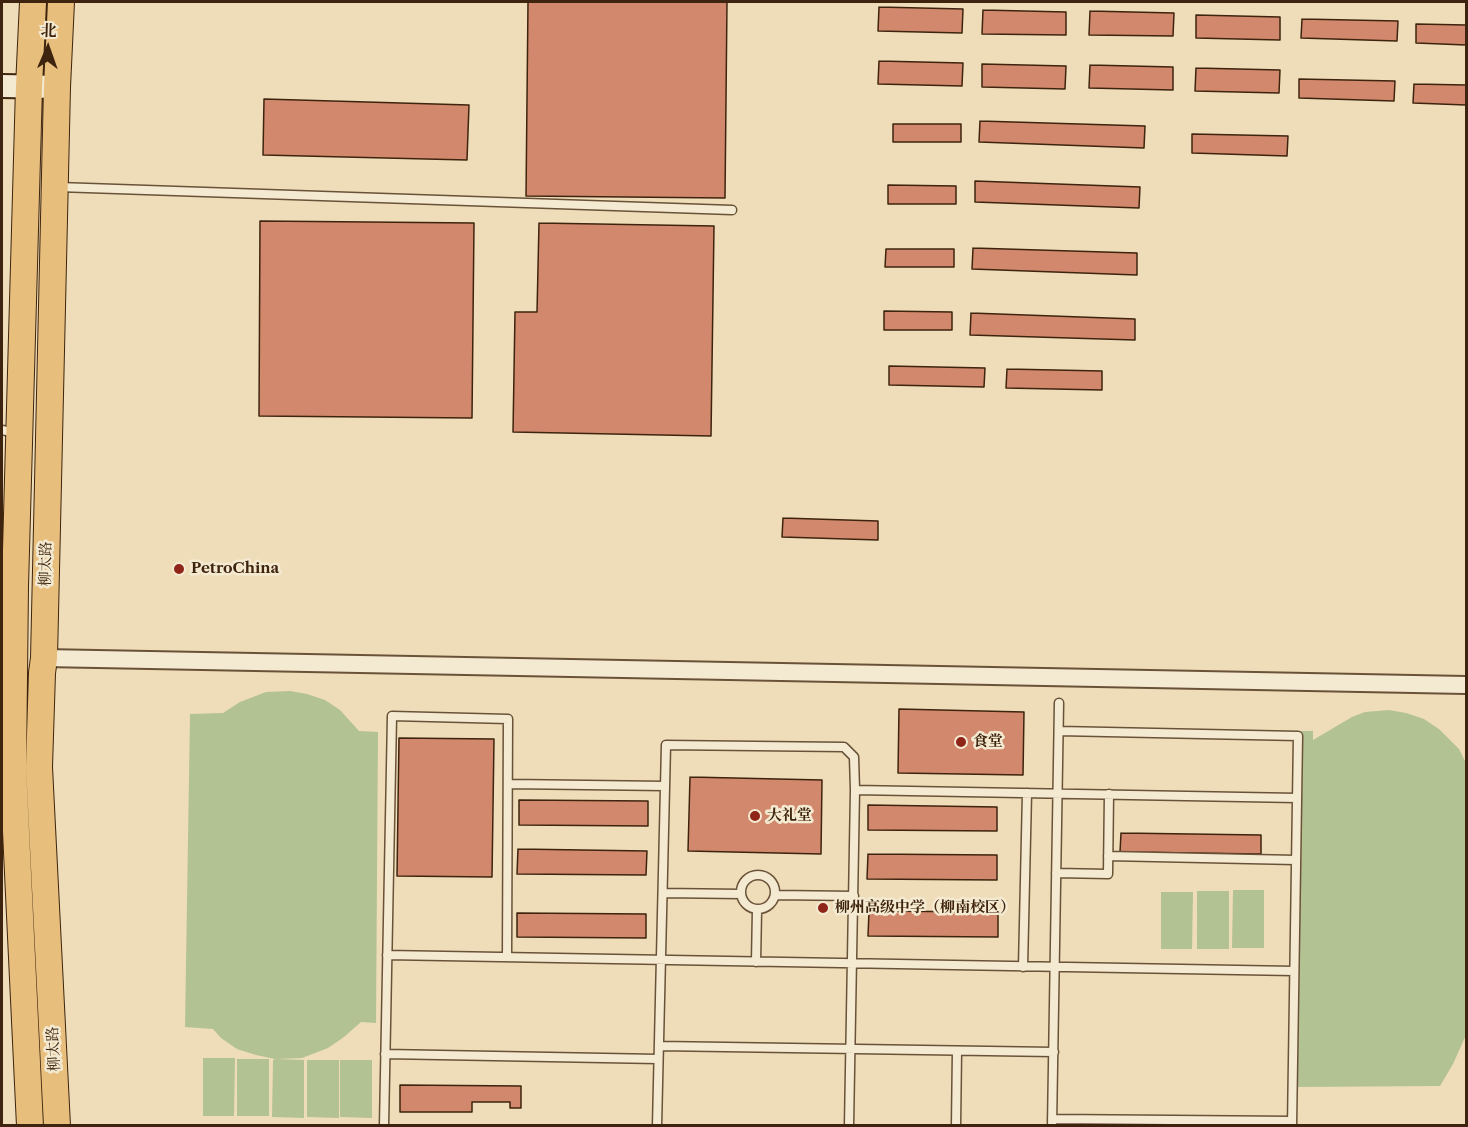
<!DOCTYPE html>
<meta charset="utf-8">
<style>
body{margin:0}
#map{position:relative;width:1468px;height:1127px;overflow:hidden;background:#eeddb8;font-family:"Libre Caslon Text","Noto Serif SC",serif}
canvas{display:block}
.frame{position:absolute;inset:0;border:3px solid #3e240e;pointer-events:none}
.north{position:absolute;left:18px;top:18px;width:60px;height:60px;-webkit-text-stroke:4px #f4e9d1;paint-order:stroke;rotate:2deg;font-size:16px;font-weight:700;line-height:24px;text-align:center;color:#3e240e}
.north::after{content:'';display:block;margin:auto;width:21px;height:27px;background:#3e240e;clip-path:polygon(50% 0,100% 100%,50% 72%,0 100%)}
</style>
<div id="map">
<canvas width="1468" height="1127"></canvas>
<div class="frame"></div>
<div class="north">北</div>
</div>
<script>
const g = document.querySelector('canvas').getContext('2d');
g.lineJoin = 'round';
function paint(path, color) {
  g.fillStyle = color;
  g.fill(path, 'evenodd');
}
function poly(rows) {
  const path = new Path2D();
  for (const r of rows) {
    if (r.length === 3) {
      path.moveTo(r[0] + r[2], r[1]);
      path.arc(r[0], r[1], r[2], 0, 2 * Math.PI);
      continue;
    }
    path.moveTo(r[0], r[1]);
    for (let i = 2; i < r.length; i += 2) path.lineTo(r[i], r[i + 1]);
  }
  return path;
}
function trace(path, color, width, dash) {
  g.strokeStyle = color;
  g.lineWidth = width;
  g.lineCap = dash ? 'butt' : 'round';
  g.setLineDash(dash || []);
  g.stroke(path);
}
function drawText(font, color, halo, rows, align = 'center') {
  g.font = font + ' "Libre Caslon Text","Noto Serif SC",serif';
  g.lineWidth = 5;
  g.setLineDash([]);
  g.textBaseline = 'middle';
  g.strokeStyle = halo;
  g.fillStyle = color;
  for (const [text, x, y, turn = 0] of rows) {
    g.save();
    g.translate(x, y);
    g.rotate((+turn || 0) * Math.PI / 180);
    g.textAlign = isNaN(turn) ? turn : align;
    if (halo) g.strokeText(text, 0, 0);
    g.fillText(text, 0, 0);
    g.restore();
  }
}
paint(poly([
 [290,691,307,694,325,700,340,710,359,731,378,732,376,1023,361,1022,344,1037,328,1048,302,1058,277,1059,304,1060,304,1118,272,1117,273,1060,275,1059,256,1055,237,1049,221,1038,213,1029,185,1027,190,714,223,713,240,702,266,692],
 [1389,710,1406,713,1424,719,1439,729,1459,749,1466,763,1466,1035,1453,1064,1440,1086,1298,1087,1293,731,1313,731,1313,740,1352,717,1365,712],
 [1233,890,1264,890,1264,948,1232,948],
 [1197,891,1229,891,1229,949,1197,949],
 [1161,892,1193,892,1192,949,1161,949],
 [203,1058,235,1058,234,1116,203,1116],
 [237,1059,269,1059,269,1116,237,1116],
 [307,1060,339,1060,339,1118,307,1117],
 [340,1060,372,1060,372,1118,340,1117]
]), '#b3c293');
const building = poly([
 [528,2,727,2,725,198,526,196,528,2],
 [879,7,963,9,962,33,878,31,879,7],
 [983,10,1066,12,1066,35,982,34,983,10],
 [1090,11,1174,13,1173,36,1089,35,1090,11],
 [1196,15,1280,17,1280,40,1196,38,1196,15],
 [1302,19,1398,21,1397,41,1301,38,1302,19],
 [1416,24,1466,25,1466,45,1416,43,1416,24],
 [879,61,963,63,962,86,878,84,879,61],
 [982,64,1066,66,1065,89,982,87,982,64],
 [1090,65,1173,67,1173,90,1089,88,1090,65],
 [1196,68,1280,70,1279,93,1195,91,1196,68],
 [1299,79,1395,81,1394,101,1299,98,1299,79],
 [1414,84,1466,85,1466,105,1413,103,1414,84],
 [264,99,469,105,467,160,263,155,264,99],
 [980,121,1145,126,1144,148,979,142,980,121],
 [893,124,961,124,961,142,893,142,893,124],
 [1192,134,1288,136,1287,156,1192,153,1192,134],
 [975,181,1140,187,1139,208,975,202,975,181],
 [888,185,956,186,956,204,888,204,888,185],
 [260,221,474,223,472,418,259,416,260,221],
 [539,223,714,226,711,436,513,432,515,312,537,312,539,223],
 [973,248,1137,253,1137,275,972,269,973,248],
 [886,249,954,249,954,267,885,267,886,249],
 [884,311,952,312,952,330,884,330,884,311],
 [971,313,1135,319,1135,340,970,335,971,313],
 [889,366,985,368,984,387,889,385,889,366],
 [1007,369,1102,371,1102,390,1006,388,1007,369],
 [783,518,878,521,878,540,782,537,783,518],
 [899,709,1024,712,1023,775,898,773,899,709],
 [399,738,494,739,492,877,397,876,399,738],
 [690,777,822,780,821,854,688,851,690,777],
 [519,800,648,801,648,826,519,825,519,800],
 [868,805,997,807,997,831,868,830,868,805],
 [1121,833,1261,835,1261,854,1120,852,1121,833],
 [518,849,647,851,646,875,517,874,518,849],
 [868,854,997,855,997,880,867,879,868,854],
 [869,911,998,912,998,937,868,936,869,911],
 [517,913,646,914,646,938,517,937,517,913],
 [400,1085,521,1086,521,1108,510,1108,510,1102,472,1102,472,1112,400,1112,400,1085]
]);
paint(building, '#d1886c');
trace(building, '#3e240e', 1.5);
const lane = poly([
 [58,187,732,210],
 [2,430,16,433],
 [1059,731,1298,736,1292,1126],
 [509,784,665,786],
 [855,790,1297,798],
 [1108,856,1296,860],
 [1056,873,1108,874,1109,794],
 [758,892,17],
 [663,893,741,894],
 [775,895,854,896],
 [387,955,1294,971],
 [756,962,757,910],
 [1023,967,1027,793],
 [659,1046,1054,1052],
 [385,1054,658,1059],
 [1052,1119,1292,1121],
 [384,1126,392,716,508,719,507,957],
 [657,1126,666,745,844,747,854,757,855,790,849,1126],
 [956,1126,957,1051],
 [1052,1126,1059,703]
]);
const street = poly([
 [44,658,1466,685]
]);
const secondary = poly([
 [2,86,57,87]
]);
const primary = poly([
 [30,1126,13,768,15,586,29,87,33,2],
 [57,1126,39,767,42,673,44,658,57,87,61,2]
]);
trace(lane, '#6a5238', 11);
trace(street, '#6a5238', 20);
trace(secondary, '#3e240e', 26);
trace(primary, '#3e240e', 28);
trace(lane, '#f4e9d1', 8);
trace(street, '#f4e9d1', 16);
trace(secondary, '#f4e9d1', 22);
trace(primary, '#e7be7c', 26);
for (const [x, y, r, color] of [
 [179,569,6,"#8f2418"],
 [961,742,6,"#8f2418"],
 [755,816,6,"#8f2418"],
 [823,908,6,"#8f2418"]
]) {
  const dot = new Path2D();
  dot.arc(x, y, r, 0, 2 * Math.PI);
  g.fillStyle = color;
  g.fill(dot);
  trace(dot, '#f4e9d1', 2);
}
drawText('15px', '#3e240e', '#f4e9d1', [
 ["柳太路",46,564,-89],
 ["柳太路",54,1049,-93]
]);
drawText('bold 15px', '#3e240e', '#f4e9d1', [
 ["PetroChina",191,569],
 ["食堂",973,742],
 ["大礼堂",767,816],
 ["柳州高级中学（柳南校区）",835,908]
], 'left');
</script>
